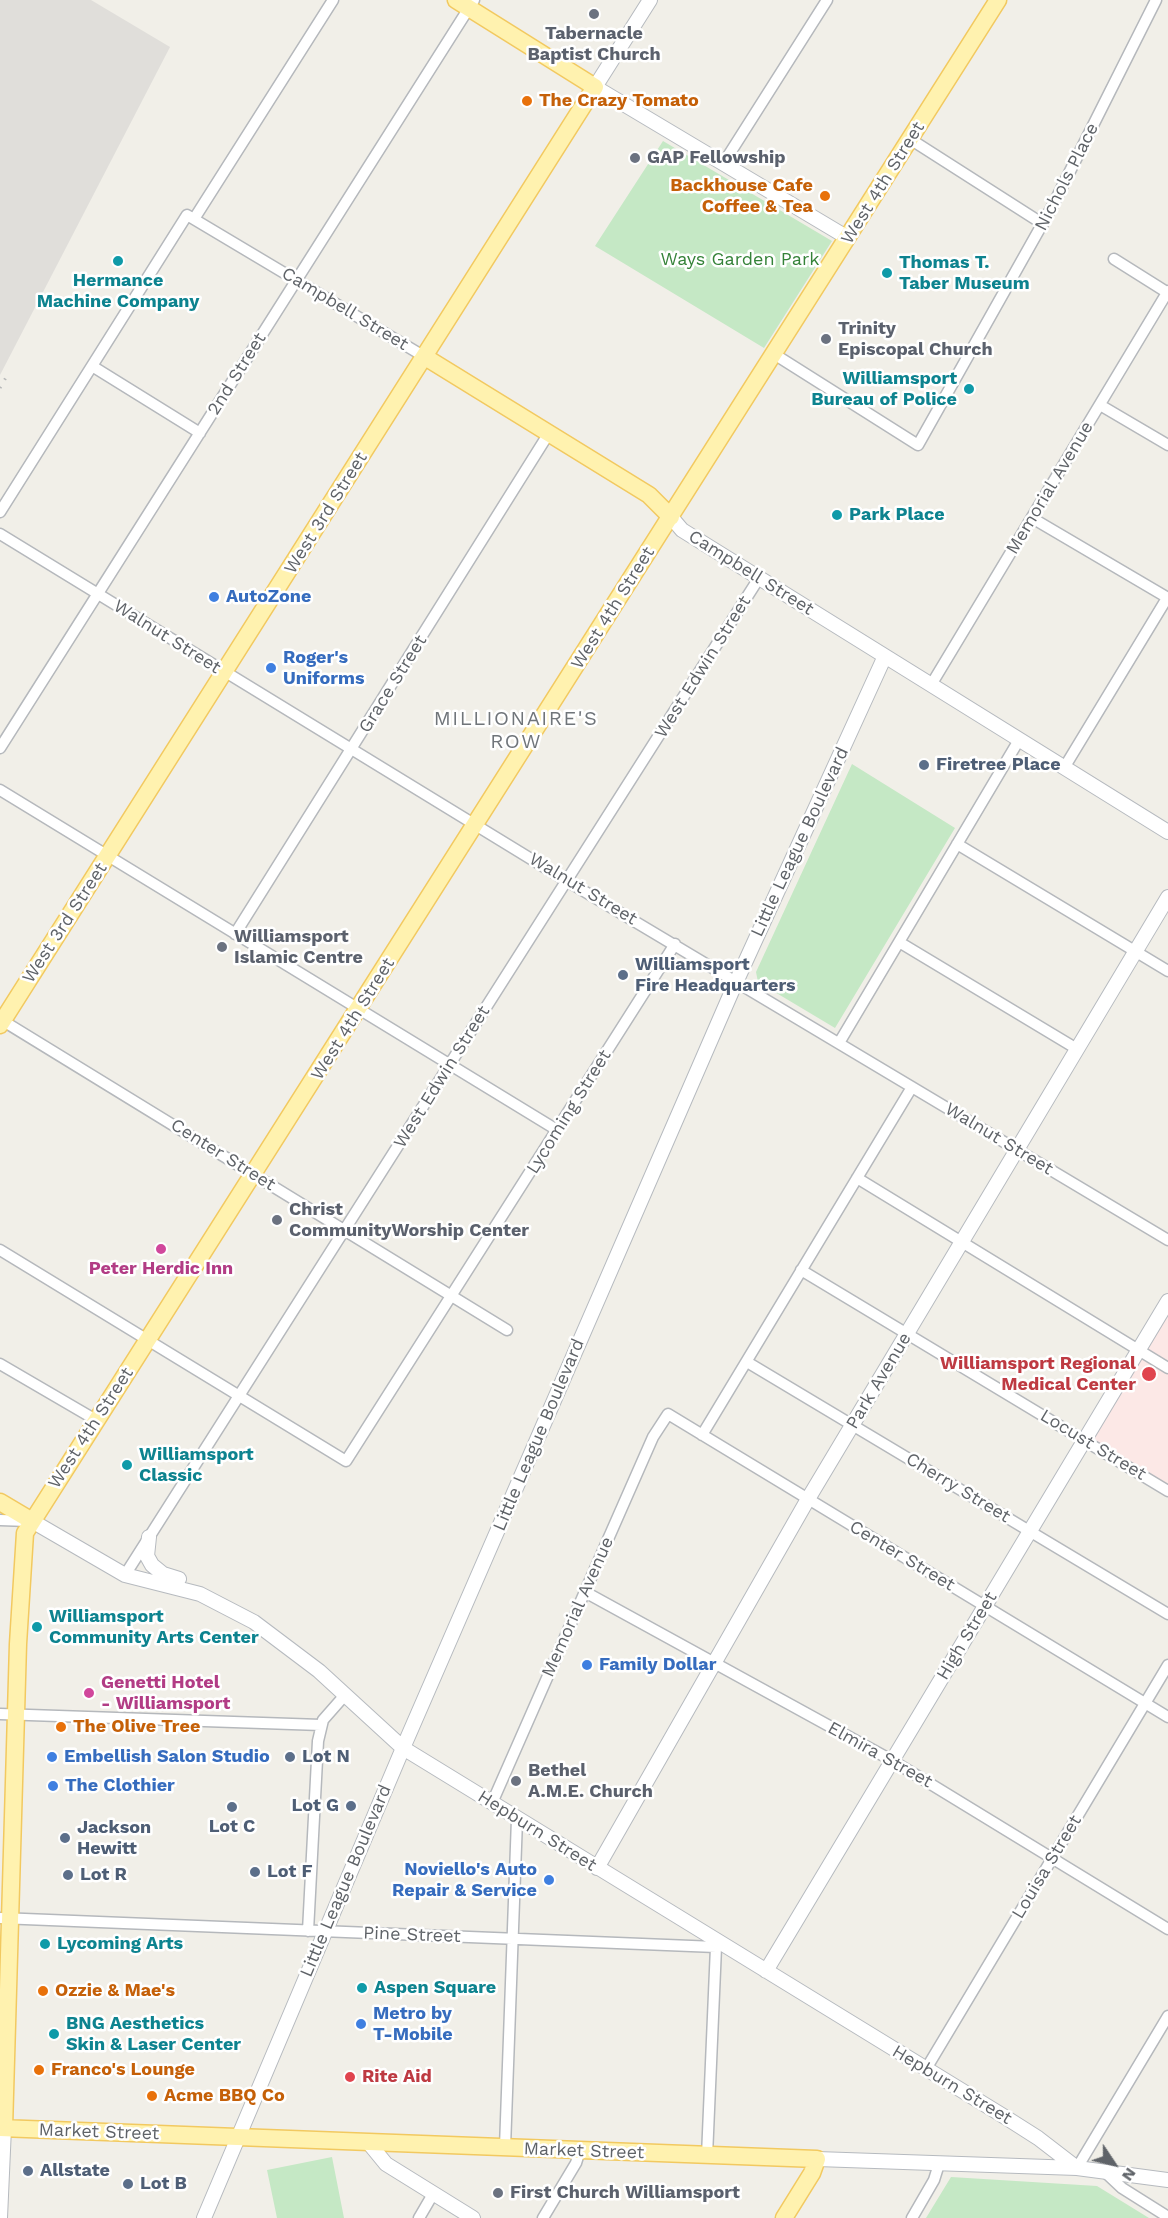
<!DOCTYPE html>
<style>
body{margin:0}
#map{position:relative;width:1168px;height:2218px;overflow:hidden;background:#f1efe8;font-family:"Work Sans",sans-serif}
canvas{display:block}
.north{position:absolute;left:1084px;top:2134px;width:60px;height:60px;-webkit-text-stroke:4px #fff;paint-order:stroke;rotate:125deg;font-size:16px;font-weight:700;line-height:24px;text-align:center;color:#5f6368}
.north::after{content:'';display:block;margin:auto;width:21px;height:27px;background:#5f6368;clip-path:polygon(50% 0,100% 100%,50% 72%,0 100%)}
</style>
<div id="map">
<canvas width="1168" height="2218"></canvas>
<div class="north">N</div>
</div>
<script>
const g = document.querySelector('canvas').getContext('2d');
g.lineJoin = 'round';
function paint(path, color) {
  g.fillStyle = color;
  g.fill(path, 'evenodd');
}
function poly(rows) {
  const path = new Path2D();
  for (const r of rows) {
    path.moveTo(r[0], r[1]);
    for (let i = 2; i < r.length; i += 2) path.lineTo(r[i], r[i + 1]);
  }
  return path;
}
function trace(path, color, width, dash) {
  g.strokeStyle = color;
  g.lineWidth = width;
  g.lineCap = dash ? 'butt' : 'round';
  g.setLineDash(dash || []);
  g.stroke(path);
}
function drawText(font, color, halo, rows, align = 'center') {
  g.font = font + ' "Work Sans",sans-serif';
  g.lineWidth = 5;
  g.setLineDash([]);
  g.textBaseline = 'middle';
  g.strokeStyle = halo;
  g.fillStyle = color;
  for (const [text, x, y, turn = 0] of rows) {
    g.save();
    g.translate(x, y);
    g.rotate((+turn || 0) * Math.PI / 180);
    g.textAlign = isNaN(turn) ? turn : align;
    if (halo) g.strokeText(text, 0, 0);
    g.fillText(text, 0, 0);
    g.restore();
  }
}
paint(poly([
 [0,0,91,0,170,47,0,375]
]), '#e0deda');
paint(poly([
 [1168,1310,1168,1485,1091,1438]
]), '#fce8e6');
paint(poly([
 [663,141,832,241,764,348,595,246],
 [852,764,955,828,835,1028,758,982,756,972],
 [332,2157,344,2218,277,2218,267,2170],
 [951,2177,1097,2186,1149,2218,926,2218]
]), '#c5e8c5');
const street = poly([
 [910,139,1043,224],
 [723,164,827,0],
 [194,219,333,0],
 [1114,259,1168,293],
 [774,354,918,445,1053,205,1156,0],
 [92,366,200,433],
 [1100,405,1168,445],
 [0,512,187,215,425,357],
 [1032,518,1168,598],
 [0,534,567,881,1168,1240],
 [931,685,1168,291],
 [0,748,474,0],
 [1064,768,1167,598],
 [0,790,557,1130],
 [957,844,1168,971],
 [235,934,549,433],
 [899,942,1077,1049],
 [0,1019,507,1330],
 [839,1043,1019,740],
 [857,1178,1168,1368],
 [0,1250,346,1461,675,944],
 [801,1270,1168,1491],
 [747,1362,1168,1614],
 [0,1364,96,1420],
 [702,1435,912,1087],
 [0,1520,28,1521],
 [125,1575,759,578],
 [585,1592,893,1761,1168,1929],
 [0,1714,321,1725],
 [492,1803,653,1437,668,1414,1168,1717],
 [0,1918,716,1947],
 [308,1931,318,1741,323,1720,345,1695],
 [926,2069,1168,1665],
 [505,2147,517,1819],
 [707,2156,716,1947,718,1943],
 [1077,2168,1168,2016],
 [1105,2172,1122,2188,1168,2217],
 [419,2218,433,2194],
 [543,2218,576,2163,580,2150],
 [912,2218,934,2180,939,2164]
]);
const secondary = poly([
 [650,0,595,87,848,238],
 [671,517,682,530,1168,832],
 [32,1521,125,1575,200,1594,254,1622,319,1671,403,1748,1005,2117,1038,2138,1077,2168],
 [149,1537,147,1556,152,1565,163,1574,179,1579],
 [597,1868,808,1499,1168,897],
 [766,1971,1168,1301],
 [368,2142,386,2164,473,2218],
 [817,2159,1077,2168,1168,2180],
 [0,2218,4,2128],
 [204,2218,403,1748,732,991,885,656]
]);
const primary = poly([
 [425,357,649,495,671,517],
 [0,1025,595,87,456,0],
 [0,1502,32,1521],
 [0,2128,817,2159,812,2173,784,2218],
 [4,2128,18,1644,25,1533,998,0]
]);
trace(street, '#b5b8bc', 13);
trace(secondary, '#b6babf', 16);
trace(primary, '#f2c960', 19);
trace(street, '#fff', 10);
trace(secondary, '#fff', 14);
trace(primary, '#fff2af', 16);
trace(poly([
 [0,388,9,372]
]), '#b6b7b8', 3, [1.5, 8]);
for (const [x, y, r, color] of [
 [594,14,6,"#6b7280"],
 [527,101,6,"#e8710a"],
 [635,158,6,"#6b7280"],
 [825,196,6,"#e8710a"],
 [118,261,6,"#0f9aa8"],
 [887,273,6,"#0f9aa8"],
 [826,339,6,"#6b7280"],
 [969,389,6,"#0f9aa8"],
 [837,515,6,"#0f9aa8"],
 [214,597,6,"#3f7fe0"],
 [271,668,6,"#3f7fe0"],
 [924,765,6,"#5c6f8a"],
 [222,947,6,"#6b7280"],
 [623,975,6,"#5c6f8a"],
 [277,1220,6,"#6b7280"],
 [161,1249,6,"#d1479c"],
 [1149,1374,8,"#e0444e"],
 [127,1465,6,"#0f9aa8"],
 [37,1627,6,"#0f9aa8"],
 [587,1665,6,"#3f7fe0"],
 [89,1693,6,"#d1479c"],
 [61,1727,6,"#e8710a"],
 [52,1757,6,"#3f7fe0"],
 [290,1757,6,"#5c6f8a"],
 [516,1781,6,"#6b7280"],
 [53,1786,6,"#3f7fe0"],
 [351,1806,6,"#5c6f8a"],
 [232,1807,6,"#5c6f8a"],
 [65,1838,6,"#5c6f8a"],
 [255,1872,6,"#5c6f8a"],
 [68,1875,6,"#5c6f8a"],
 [549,1880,6,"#3f7fe0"],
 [45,1944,6,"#0f9aa8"],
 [362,1988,6,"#0f9aa8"],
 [43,1991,6,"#e8710a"],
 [361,2024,6,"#3f7fe0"],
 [54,2034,6,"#0f9aa8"],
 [39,2070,6,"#e8710a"],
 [350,2077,6,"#e0444e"],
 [152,2096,6,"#e8710a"],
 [28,2171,6,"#5c6f8a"],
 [128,2184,6,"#5c6f8a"],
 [498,2193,6,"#6b7280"]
]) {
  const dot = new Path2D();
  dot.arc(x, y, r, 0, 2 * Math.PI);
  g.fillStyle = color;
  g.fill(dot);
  trace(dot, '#fff', 2);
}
drawText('bold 18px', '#5b616d', '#fff', [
 ["Tabernacle",594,34,"center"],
 ["Baptist Church",594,55,"center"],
 ["GAP Fellowship",647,158],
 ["Trinity",838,329],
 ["Episcopal Church",838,350],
 ["Williamsport",234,937],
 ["Islamic Centre",234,958],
 ["Christ",289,1210],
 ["CommunityWorship Center",289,1231],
 ["Bethel",528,1771],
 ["A.M.E. Church",528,1792],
 ["First Church Williamsport",510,2193]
], 'left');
drawText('bold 18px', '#c56008', '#fff', [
 ["The Crazy Tomato",539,101],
 ["Backhouse Cafe",813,186,"right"],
 ["Coffee & Tea",813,207,"right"],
 ["The Olive Tree",73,1727],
 ["Ozzie & Mae's",55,1991],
 ["Franco's Lounge",51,2070],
 ["Acme BBQ Co",164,2096]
], 'left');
drawText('18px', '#5f6368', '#fff', [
 ["Nichols Place",1067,177,-63],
 ["West 4th Street",883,183,-58],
 ["Campbell Street",345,309,31],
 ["2nd Street",237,374,-58],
 ["Memorial Avenue",1050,488,-59],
 ["West 3rd Street",326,513,-58],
 ["Campbell Street",751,573,32],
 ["West 4th Street",613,608,-58],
 ["Walnut Street",167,637,32],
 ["West Edwin Street",703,667,-58],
 ["Grace Street",393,684,-58],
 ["Little League Boulevard",800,842,-65],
 ["Walnut Street",583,889,31],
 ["West 3rd Street",65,923,-57],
 ["West 4th Street",353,1019,-58],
 ["West Edwin Street",442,1077,-58],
 ["Lycoming Street",569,1112,-58],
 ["Walnut Street",999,1139,31],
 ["Center Street",223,1155,32],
 ["Park Avenue",879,1381,-59],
 ["West 4th Street",91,1428,-57],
 ["Little League Boulevard",539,1435,-67],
 ["Locust Street",1093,1445,31],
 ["Cherry Street",958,1488,31],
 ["Center Street",902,1556,31],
 ["Memorial Avenue",578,1607,-66],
 ["High Street",967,1636,-59],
 ["Elmira Street",880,1755,29],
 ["Hepburn Street",537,1831,32],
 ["Louisa Street",1047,1867,-59],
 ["Little League Boulevard",346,1881,-67],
 ["Pine Street",412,1935,2],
 ["Hepburn Street",952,2085,31],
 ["Market Street",99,2132,2],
 ["Market Street",584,2151,2]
]);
drawText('18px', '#348238', '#fff', [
 ["Ways Garden Park",740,260]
]);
drawText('bold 18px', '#0d838f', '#fff', [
 ["Thomas T.",899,263],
 ["Taber Museum",899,284],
 ["Hermance",118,281,"center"],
 ["Machine Company",118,302,"center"],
 ["Williamsport",957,379,"right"],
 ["Bureau of Police",957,400,"right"],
 ["Park Place",849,515],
 ["Williamsport",139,1455],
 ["Classic",139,1476],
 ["Williamsport",49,1617],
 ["Community Arts Center",49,1638],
 ["Lycoming Arts",57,1944],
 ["Aspen Square",374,1988],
 ["BNG Aesthetics",66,2024],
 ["Skin & Laser Center",66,2045]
], 'left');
drawText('bold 18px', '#366cbe', '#fff', [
 ["AutoZone",226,597],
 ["Roger's",283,658],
 ["Uniforms",283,679],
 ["Family Dollar",599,1665],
 ["Embellish Salon Studio",64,1757],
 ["The Clothier",65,1786],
 ["Noviello's Auto",537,1870,"right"],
 ["Repair & Service",537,1891,"right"],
 ["Metro by",373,2014],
 ["T-Mobile",373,2035]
], 'left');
drawText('bold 18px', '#4e5e75', '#fff', [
 ["Firetree Place",936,765],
 ["Williamsport",635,965],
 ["Fire Headquarters",635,986],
 ["Lot N",302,1757],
 ["Lot G",339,1806,"right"],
 ["Lot C",232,1827,"center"],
 ["Jackson",77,1828],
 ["Hewitt",77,1849],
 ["Lot F",267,1872],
 ["Lot R",80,1875],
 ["Allstate",40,2171],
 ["Lot B",140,2184]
], 'left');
drawText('bold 18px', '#b23c85', '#fff', [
 ["Peter Herdic Inn",161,1269],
 ["Genetti Hotel",101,1683,"left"],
 ["- Williamsport",101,1704,"left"]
]);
drawText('bold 18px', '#be3a42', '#fff', [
 ["Williamsport Regional",1136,1364],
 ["Medical Center",1136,1385],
 ["Rite Aid",362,2077,"left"]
], 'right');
g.letterSpacing = '1.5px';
drawText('20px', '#70757a', '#fff', [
 ["MILLIONAIRE'S",516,719],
 ["ROW",516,742]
]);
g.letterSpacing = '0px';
</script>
